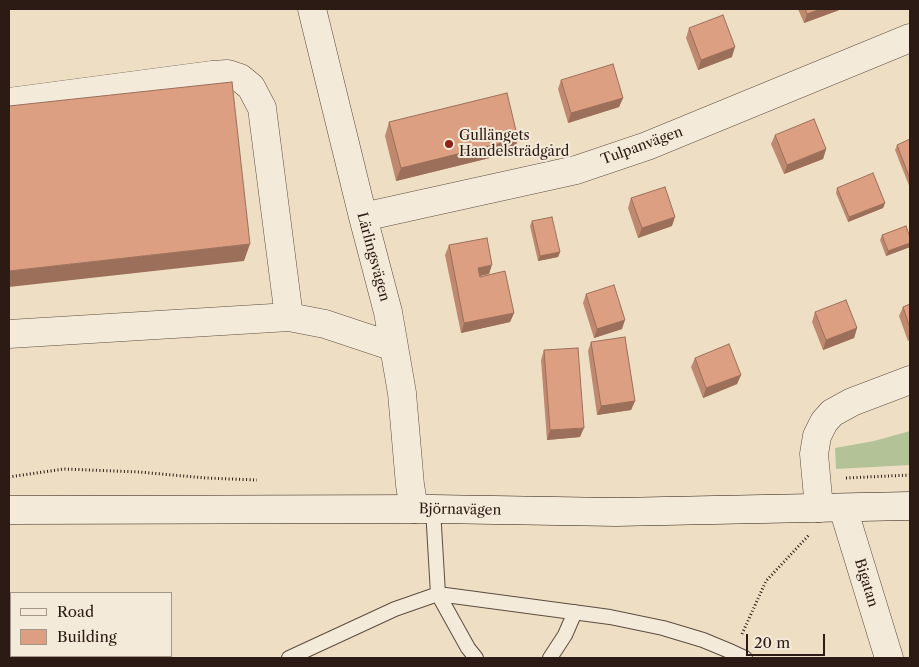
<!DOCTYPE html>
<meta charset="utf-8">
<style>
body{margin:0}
#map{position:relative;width:919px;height:667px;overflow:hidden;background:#eedfc4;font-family:"Libre Caslon Text",serif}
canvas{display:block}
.frame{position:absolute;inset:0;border:10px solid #2c1b14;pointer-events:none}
.legend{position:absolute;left:10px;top:592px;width:162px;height:65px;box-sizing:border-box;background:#f4ead9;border:1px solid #a4978a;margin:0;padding:6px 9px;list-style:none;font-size:15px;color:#2c1b14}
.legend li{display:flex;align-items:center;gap:10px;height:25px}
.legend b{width:25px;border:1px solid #a4978a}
.scale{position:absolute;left:746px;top:634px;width:79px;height:22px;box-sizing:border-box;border:2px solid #2c1b14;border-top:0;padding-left:6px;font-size:15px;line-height:18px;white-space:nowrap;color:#2c1b14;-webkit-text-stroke:4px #f4ead9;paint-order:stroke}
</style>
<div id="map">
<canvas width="919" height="667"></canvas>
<div class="frame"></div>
<ul class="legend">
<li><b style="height:6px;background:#f4ead9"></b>Road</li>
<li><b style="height:14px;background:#dd9f81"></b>Building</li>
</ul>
<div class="scale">20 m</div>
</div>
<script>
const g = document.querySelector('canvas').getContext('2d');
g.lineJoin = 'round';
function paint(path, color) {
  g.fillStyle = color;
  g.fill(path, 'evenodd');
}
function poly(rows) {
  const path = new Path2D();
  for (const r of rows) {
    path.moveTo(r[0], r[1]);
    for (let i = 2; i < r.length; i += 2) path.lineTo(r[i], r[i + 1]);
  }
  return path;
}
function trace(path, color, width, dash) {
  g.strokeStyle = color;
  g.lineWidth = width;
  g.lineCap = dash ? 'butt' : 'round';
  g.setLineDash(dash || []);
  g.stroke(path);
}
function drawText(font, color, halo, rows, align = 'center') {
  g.font = font + ' "Libre Caslon Text",serif';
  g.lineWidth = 4;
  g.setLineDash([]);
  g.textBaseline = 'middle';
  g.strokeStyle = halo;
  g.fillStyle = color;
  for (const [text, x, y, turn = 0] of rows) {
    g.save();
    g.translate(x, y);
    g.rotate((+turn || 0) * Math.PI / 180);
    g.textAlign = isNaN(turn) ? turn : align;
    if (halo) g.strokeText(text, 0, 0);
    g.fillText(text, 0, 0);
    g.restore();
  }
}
paint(poly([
 [910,431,910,465,836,469,835,448,874,441]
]), '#b4c397');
const lane = poly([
 [433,509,438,594,610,617,663,628,703,640,732,652,745,658],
 [289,658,395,609,438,594,468,648,476,658],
 [550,658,565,635,575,612]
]);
const street = poly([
 [312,9,363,217,388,312,402,393,410,485,414,509],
 [9,102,212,75,228,74,240,78,251,87,262,108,289,317],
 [363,217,576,170,647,146,910,38],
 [9,334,289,317,325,324,394,347],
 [819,508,814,454,817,436,824,422,832,413,852,402,910,380],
 [843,508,889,658]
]);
const secondary = poly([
 [9,510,433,509,616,512,910,506]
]);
trace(lane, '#5c4c40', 16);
trace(street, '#5c4c40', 29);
trace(secondary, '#2c1b14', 29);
trace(poly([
 [9,477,64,469,139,472,206,478,257,480],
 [846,478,910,475],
 [742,634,766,581,809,535]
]), '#2c1b14', 3, [1, 2.5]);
trace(lane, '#f4ead9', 14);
trace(street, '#f4ead9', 28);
trace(secondary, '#f4ead9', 28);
paint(poly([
 [798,9,842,9,804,23],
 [689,28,732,57,698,70,686,38],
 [561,80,623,98,619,107,568,123,558,89],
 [389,122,514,152,396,181,385,136],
 [775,135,826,149,823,159,784,174,771,144],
 [910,139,910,188,895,150,897,145],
 [837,188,885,203,883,208,848,222,836,193],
 [631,198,672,226,638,238,628,208],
 [532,221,560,252,558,257,538,261,530,226],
 [882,235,910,237,910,247,886,256,880,240],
 [449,245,489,274,480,276,480,277,514,313,510,322,461,333,445,255],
 [586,294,622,329,594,338,583,303],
 [910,304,910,340,908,341,899,316,903,307],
 [815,312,857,328,854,338,823,350,812,322],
 [591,342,635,401,631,410,597,415,588,351],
 [544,350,580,437,547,440,541,360],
 [695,358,741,375,737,384,703,398,691,367]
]), '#be896f');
paint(poly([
 [821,9,842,9,804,23,807,14],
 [735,47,732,57,698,70,701,60],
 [623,98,619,107,568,123,571,113],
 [518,139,514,152,396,181,401,168],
 [826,149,823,159,784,174,787,165],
 [885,203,883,208,848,222,849,217],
 [675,217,672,226,638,238,642,228],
 [910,243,910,247,886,256,888,251],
 [250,244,244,261,9,287,9,271],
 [560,252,558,257,538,261,540,256],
 [492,265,489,274,474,277,478,268],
 [514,313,510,322,461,333,464,323],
 [625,320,622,329,594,338,597,329],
 [857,328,854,338,823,350,826,340],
 [741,375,737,384,703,398,706,388],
 [635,401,631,410,597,415,601,406],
 [584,428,580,437,547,440,550,430]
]), '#9b6f5a');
const building = poly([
 [805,9,821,9,807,14,805,9],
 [723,15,735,47,701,60,689,28,723,15],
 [613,64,623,98,571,113,561,80,613,64],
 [232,82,250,244,9,271,9,106,232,82],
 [507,93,518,139,401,168,389,122,507,93],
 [814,119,826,149,787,165,775,135,814,119],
 [910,139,910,179,897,145,910,139],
 [873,173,885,203,849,217,837,188,873,173],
 [665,187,675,217,642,228,631,198,665,187],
 [552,217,560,252,540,256,532,221,552,217],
 [906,226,910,237,910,243,888,251,882,235,906,226],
 [487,238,492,265,478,268,480,277,505,271,514,313,464,323,449,245,487,238],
 [614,285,625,320,597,329,586,294,614,285],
 [846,300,857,328,826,340,815,312,846,300],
 [910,304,910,328,903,307,910,304],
 [625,337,635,401,601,406,591,342,625,337],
 [729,344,741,375,706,388,695,358,729,344],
 [578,348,584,428,550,430,544,350,578,348]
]);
paint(building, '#dd9f81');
trace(building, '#9b6f5a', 1);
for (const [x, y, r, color] of [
 [449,144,5,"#8f2418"]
]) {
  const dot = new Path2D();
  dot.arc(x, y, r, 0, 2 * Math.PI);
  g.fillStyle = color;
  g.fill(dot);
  trace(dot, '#f4ead9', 2);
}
drawText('14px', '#2c1b14', '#f4ead9', [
 ["Gullängets",459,136],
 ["Handelsträdgård",459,152]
], 'left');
drawText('14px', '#2c1b14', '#f4ead9', [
 ["Tulpanvägen",642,146,-20],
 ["Lärlingsvägen",373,257,75],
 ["Björnavägen",460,510,1],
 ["Bigatan",866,583,73]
]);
</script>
